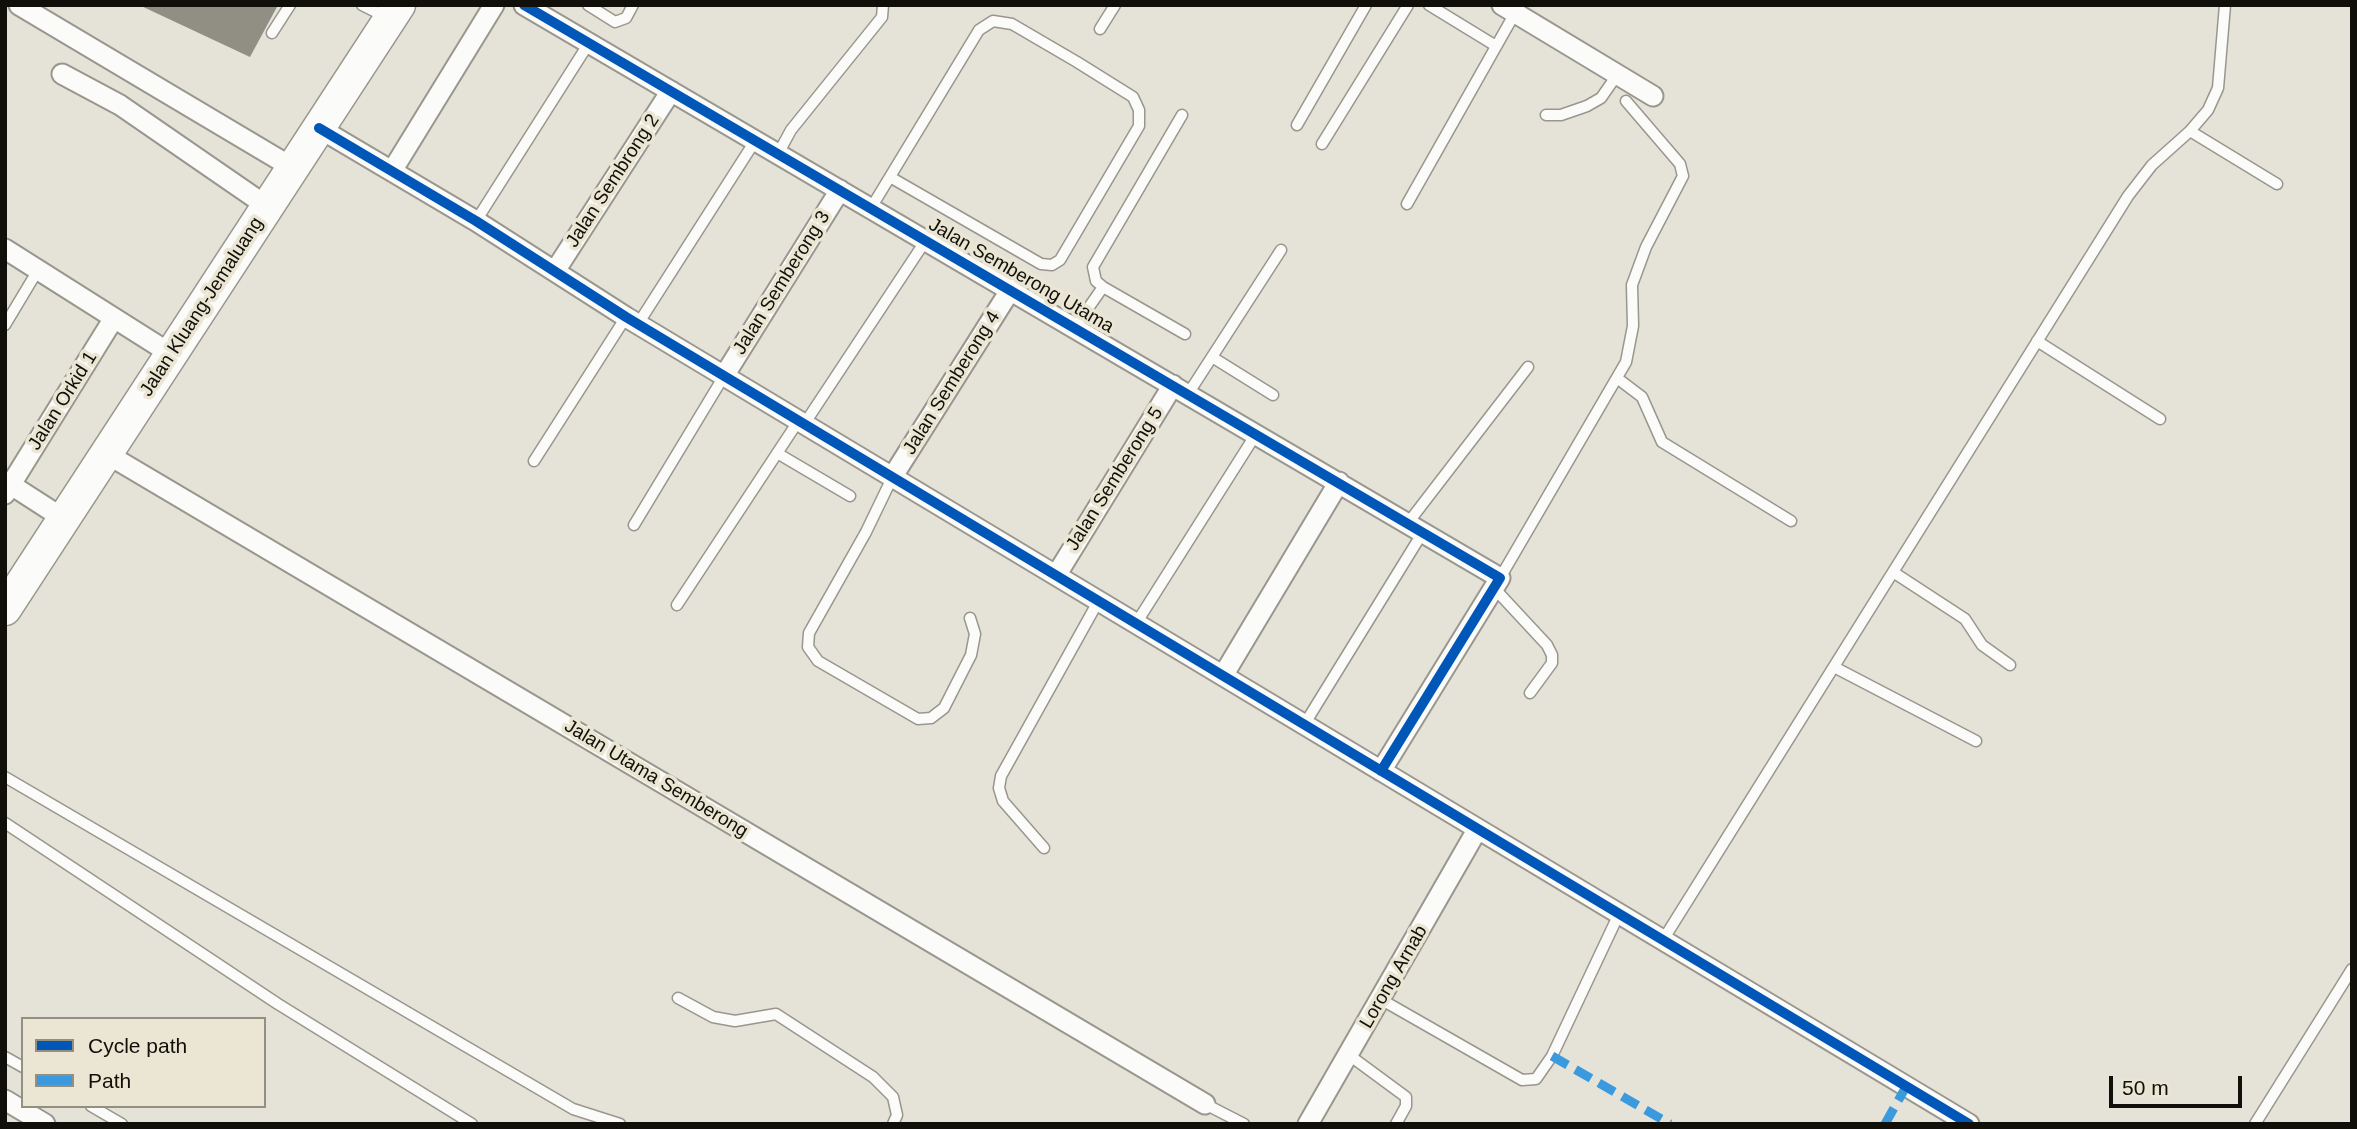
<!DOCTYPE html>
<style>
body{margin:0}
#map{position:relative;width:2357px;height:1129px;overflow:hidden;background:#e5e2d8;font-family:Helvetica,sans-serif}
canvas{display:block}
.frame{position:absolute;inset:0;border:7px solid #100f09;pointer-events:none}
.legend{position:absolute;left:21px;top:1017px;width:245px;height:91px;box-sizing:border-box;background:#eae6d3;border:2px solid #939082;margin:0;padding:9px 12px;list-style:none;font-size:21px;color:#100f09}
.legend li{display:flex;align-items:center;gap:14px;height:35px}
.legend b{width:35px;border:2px solid #939082}
.scale{position:absolute;left:2109px;top:1076px;width:133px;height:32px;box-sizing:border-box;border:4px solid #100f09;border-top:0;padding-left:9px;font-size:21px;line-height:24px;white-space:nowrap;color:#100f09;-webkit-text-stroke:5px #eae6d3;paint-order:stroke}
</style>
<div id="map">
<canvas width="2357" height="1129"></canvas>
<div class="frame"></div>
<ul class="legend">
<li><b style="height:9px;background:#0057b8"></b>Cycle path</li>
<li><b style="height:9px;background:#3a9add"></b>Path</li>
</ul>
<div class="scale">50 m</div>
</div>
<script>
const g = document.querySelector('canvas').getContext('2d');
g.lineJoin = 'round';
function paint(path, color) {
  g.fillStyle = color;
  g.fill(path, 'evenodd');
}
function poly(rows) {
  const path = new Path2D();
  for (const r of rows) {
    path.moveTo(r[0], r[1]);
    for (let i = 2; i < r.length; i += 2) path.lineTo(r[i], r[i + 1]);
  }
  return path;
}
function trace(path, color, width, dash) {
  g.strokeStyle = color;
  g.lineWidth = width;
  g.lineCap = dash ? 'butt' : 'round';
  g.setLineDash(dash || []);
  g.stroke(path);
}
function drawText(font, color, halo, rows, align = 'center') {
  g.font = font + ' Helvetica,sans-serif';
  g.lineWidth = 7;
  g.setLineDash([]);
  g.textBaseline = 'middle';
  g.strokeStyle = halo;
  g.fillStyle = color;
  for (const [text, x, y, turn = 0] of rows) {
    g.save();
    g.translate(x, y);
    g.rotate((+turn || 0) * Math.PI / 180);
    g.textAlign = isNaN(turn) ? turn : align;
    if (halo) g.strokeText(text, 0, 0);
    g.fillText(text, 0, 0);
    g.restore();
  }
}
paint(poly([
 [139,5,278,5,250,57]
]), '#918e84');
const service = poly([
 [362,5,386,17],
 [588,5,615,22,626,18,633,5],
 [1429,5,1496,46],
 [1100,29,1115,5],
 [272,33,290,5],
 [1546,115,1561,115,1587,106,1601,98,1617,75],
 [1297,125,1366,5],
 [2190,131,2277,184],
 [1322,144,1408,5],
 [778,154,791,130,882,17,883,5],
 [1407,204,1515,13],
 [871,208,979,30,993,21,1012,24,1077,62,1133,97,1139,110,1139,126,1060,260,1052,265,1041,264,890,177],
 [476,221,589,43],
 [1103,287,1096,281,1093,267,1182,115],
 [638,324,755,141],
 [5,325,38,270],
 [1075,327,1103,287,1185,334],
 [2037,341,2160,419],
 [1212,357,1273,395],
 [1617,378,1642,397,1662,442,1791,521],
 [1188,394,1281,250],
 [805,423,926,240],
 [777,453,850,496],
 [534,461,626,317],
 [893,476,866,532,809,633,808,647,818,661,918,719,931,718,944,708,971,655,975,634,970,618],
 [1408,523,1528,367],
 [634,525,724,376],
 [1893,572,1965,619,1982,645,2010,665],
 [1500,578,1626,362,1633,326,1632,285,1646,247,1683,176,1680,164,1626,101],
 [1494,588,1547,645,1552,655,1552,663,1530,693],
 [677,605,799,420],
 [1137,622,1256,434],
 [1834,667,1976,741],
 [1304,725,1423,532],
 [5,777,573,1109,620,1124],
 [5,823,278,1004,472,1124],
 [1044,848,1003,801,999,788,1001,776,1099,600],
 [1663,940,2128,196,2152,165,2190,131,2208,110,2218,88,2225,5],
 [678,998,713,1017,735,1021,776,1014,873,1077,893,1097,897,1115,893,1124],
 [1382,1000,1522,1080,1536,1079,1552,1056,1618,916],
 [1349,1055,1406,1097,1406,1106,1396,1124],
 [5,1057,23,1067],
 [1205,1104,1244,1124],
 [91,1106,122,1124],
 [2255,1124,2352,969]
]);
const minor = poly([
 [19,5,293,168],
 [524,5,1500,578,1381,771],
 [1502,5,1653,96],
 [62,74,120,105,268,207],
 [319,128,476,221,626,317,1969,1124],
 [392,171,494,5],
 [5,249,171,354],
 [555,271,671,91],
 [724,376,840,190],
 [107,454,1205,1104],
 [893,476,1011,289],
 [5,481,64,519],
 [5,494,114,318],
 [1057,574,1173,385],
 [1224,674,1339,482],
 [5,1100,45,1124],
 [1308,1124,1477,830]
]);
const trunk = poly([
 [5,609,399,5]
]);
trace(service, '#99968e', 13);
trace(minor, '#99968e', 23);
trace(trunk, '#99968e', 35);
trace(service, '#fbfbf9', 10);
trace(minor, '#fbfbf9', 19);
trace(trunk, '#fbfbf9', 32);
trace(poly([
 [1552,1056,1670,1124],
 [1885,1124,1907,1085]
]), '#3a9add', 9, [18, 9]);
trace(poly([
 [524,5,1500,578,1381,771],
 [319,128,476,221,626,317,1969,1124]
]), '#0057b8', 10);
drawText('19px', '#100f09', '#eae6d3', [
 ["Jalan Sembrong 2",613,181,-57],
 ["Jalan Semberong Utama",1021,276,30],
 ["Jalan Semberong 3",782,283,-58],
 ["Jalan Kluang-Jemaluang",202,307,-57],
 ["Jalan Semberong 4",952,383,-58],
 ["Jalan Orkid 1",63,401,-58],
 ["Jalan Semberong 5",1115,479,-58],
 ["Jalan Utama Semberong",656,779,31],
 ["Lorong Arnab",1394,977,-60]
]);
</script>
